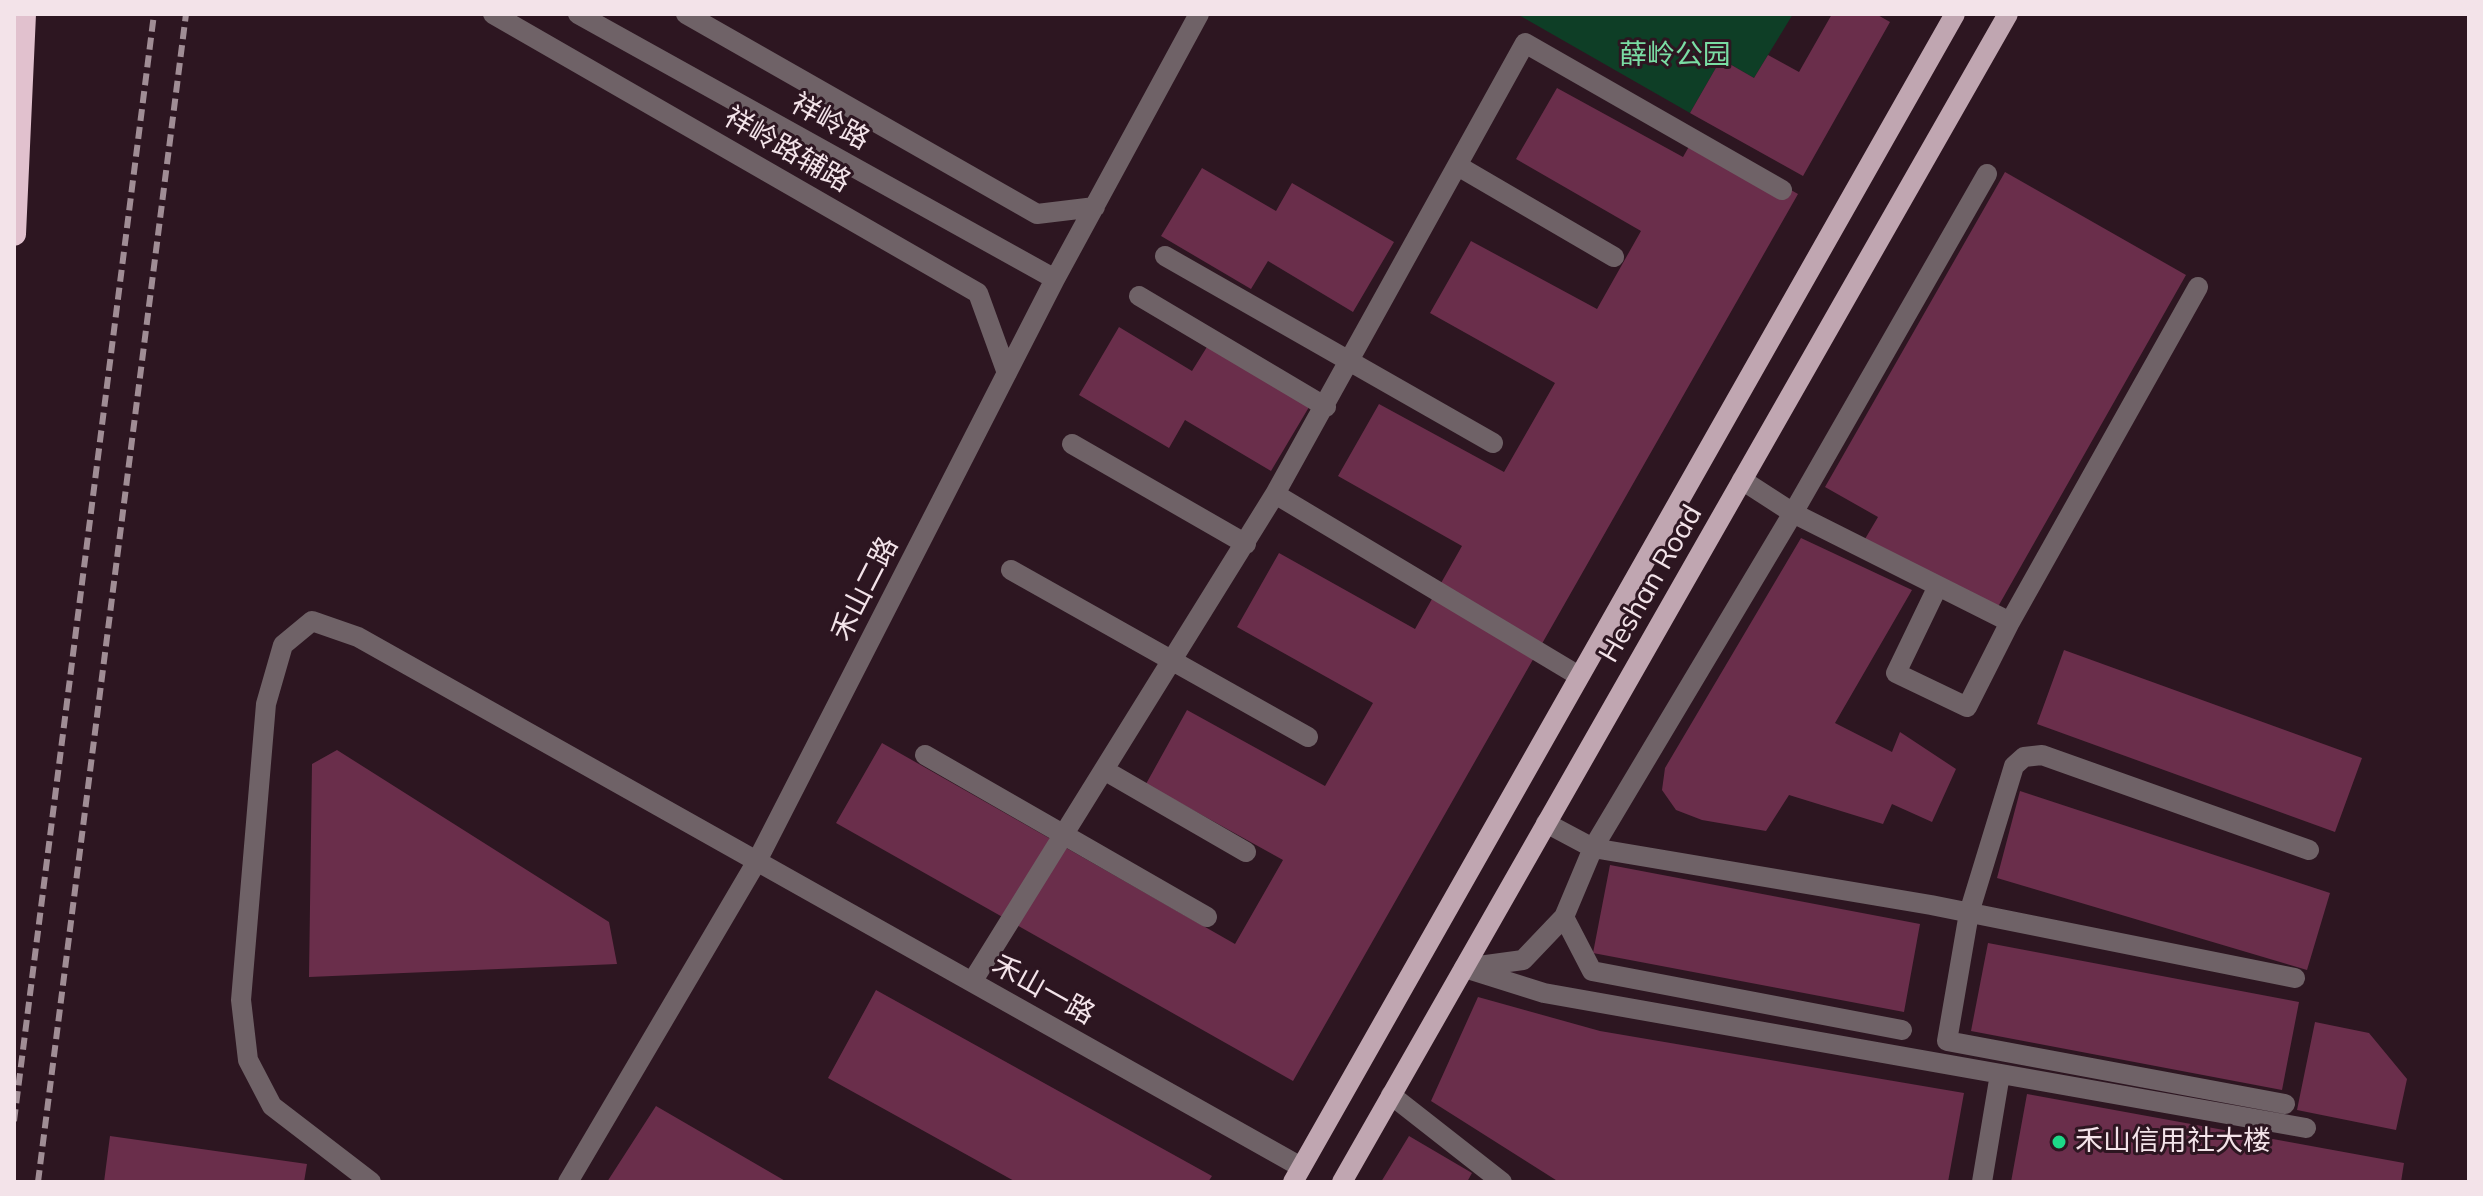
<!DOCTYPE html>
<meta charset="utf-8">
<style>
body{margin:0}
#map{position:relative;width:2483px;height:1196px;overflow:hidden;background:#2d1621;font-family:Mulish,sans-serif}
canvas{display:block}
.frame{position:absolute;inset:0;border:16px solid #f3e3e9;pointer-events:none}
</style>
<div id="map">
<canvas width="2483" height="1196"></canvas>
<div class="frame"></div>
</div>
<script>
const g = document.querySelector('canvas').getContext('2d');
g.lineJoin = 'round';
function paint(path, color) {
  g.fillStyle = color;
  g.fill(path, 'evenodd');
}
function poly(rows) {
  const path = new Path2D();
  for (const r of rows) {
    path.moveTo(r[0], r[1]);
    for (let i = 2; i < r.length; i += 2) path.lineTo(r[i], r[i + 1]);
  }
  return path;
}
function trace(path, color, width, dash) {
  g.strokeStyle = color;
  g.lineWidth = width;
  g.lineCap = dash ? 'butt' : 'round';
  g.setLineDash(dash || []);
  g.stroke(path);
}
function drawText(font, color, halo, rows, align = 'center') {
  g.font = font + ' Mulish,"Noto Sans SC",sans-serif';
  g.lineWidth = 6;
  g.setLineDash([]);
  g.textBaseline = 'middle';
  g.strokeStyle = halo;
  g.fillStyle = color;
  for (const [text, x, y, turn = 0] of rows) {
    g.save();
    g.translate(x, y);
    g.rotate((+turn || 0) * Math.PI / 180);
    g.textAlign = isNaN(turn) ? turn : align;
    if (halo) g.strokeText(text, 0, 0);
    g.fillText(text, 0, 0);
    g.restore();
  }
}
paint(poly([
 [1517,14,1793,14,1754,78,1721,59,1690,113]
]), '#0e3e26');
paint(poly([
 [1832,14,1876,14,1890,22,1803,176,1690,113,1721,59,1754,78,1768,55,1799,72],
 [1557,88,1683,157,1695,136,1798,194,1293,1081,836,823,882,743,1235,944,1283,860,1146,784,1187,710,1325,786,1373,703,1237,627,1279,553,1415,629,1462,546,1338,476,1379,404,1504,472,1555,383,1430,313,1471,241,1597,309,1641,231,1516,159],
 [1202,168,1276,211,1292,183,1394,242,1353,312,1268,261,1251,289,1161,236],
 [2005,172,2186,275,1995,612,1865,539,1878,517,1825,487],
 [1119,327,1192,371,1210,342,1312,402,1271,471,1185,420,1169,448,1079,395],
 [1801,538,1912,590,1835,723,1892,752,1900,732,1956,769,1932,822,1892,804,1883,824,1789,795,1766,831,1702,820,1676,810,1662,790,1665,768],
 [2064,650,2362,758,2335,832,2037,724],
 [337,750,609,922,617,964,309,977,312,764],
 [2020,791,2330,893,2307,970,1997,878],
 [1610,865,1920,924,1904,1012,1593,953],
 [1988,943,2299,1002,2282,1090,1971,1031],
 [876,990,1212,1176,1208,1182,1016,1182,828,1078],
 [1478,997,1600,1031,1964,1093,1948,1182,1559,1182,1431,1101],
 [2315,1022,2369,1033,2407,1079,2396,1130,2297,1110],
 [2027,1094,2404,1163,2401,1182,2011,1182],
 [656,1106,787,1182,607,1182],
 [110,1136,307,1164,304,1182,104,1182],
 [1409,1136,1472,1173,1467,1182,1381,1182]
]), '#6a2e4b');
trace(poly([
 [493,14,978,293,1007,373],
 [578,14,1055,279],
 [686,14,1037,214,1095,207],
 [1458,166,1614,257],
 [1165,256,1493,443],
 [1139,296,1326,407],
 [1072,444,1246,544],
 [1742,480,1793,513,1987,174],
 [1275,494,1525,43,1782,190],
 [1011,570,1308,737],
 [2010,622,2198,287],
 [925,755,1207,917],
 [1104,770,1246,852],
 [1546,823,1593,848,1931,905,2295,978],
 [1564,917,1592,971,1902,1030],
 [1464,968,1523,960,1564,917,1593,848,1793,513,2010,622,1967,707,1896,673,1937,588],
 [1471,970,1544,993,2306,1128],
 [972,982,1275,494,1579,676],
 [1391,1095,1502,1182],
 [2285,1104,1947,1041,1969,913,2014,766,2024,757,2042,755,2309,850],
 [371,1182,272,1106,248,1060,241,1000,266,704,283,645,312,621,358,637,1301,1167],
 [568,1182,757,861,1055,279,1199,14],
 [1982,1182,2000,1074]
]), '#6f6267', 20);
trace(poly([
 [1293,1182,1955,14],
 [1342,1182,2008,14]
]), '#c0a6b1', 20);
trace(poly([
 [14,234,24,14]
]), '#e1c1ce', 24);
trace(poly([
 [14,1121,154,14],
 [38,1182,186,14]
]), '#a08d95', 6, [12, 6]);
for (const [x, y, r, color] of [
 [2059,1142,8,"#1dd988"]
]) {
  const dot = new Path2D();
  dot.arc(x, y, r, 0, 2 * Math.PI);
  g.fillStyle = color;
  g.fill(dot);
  trace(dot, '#2d1621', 3);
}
drawText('28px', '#7adda4', '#2d1621', [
 ["薛岭公园",1675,56]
]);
drawText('28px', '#f3e3e9', '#2d1621', [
 ["祥岭路",830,122,29],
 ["祥岭路辅路",787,150,30],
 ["Heshan Road",1651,584,-60],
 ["禾山二路",865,589,-63],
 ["禾山一路",1043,990,29]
]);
drawText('28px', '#f3e3e9', '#2d1621', [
 ["禾山信用社大楼",2075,1142]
], 'left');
</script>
